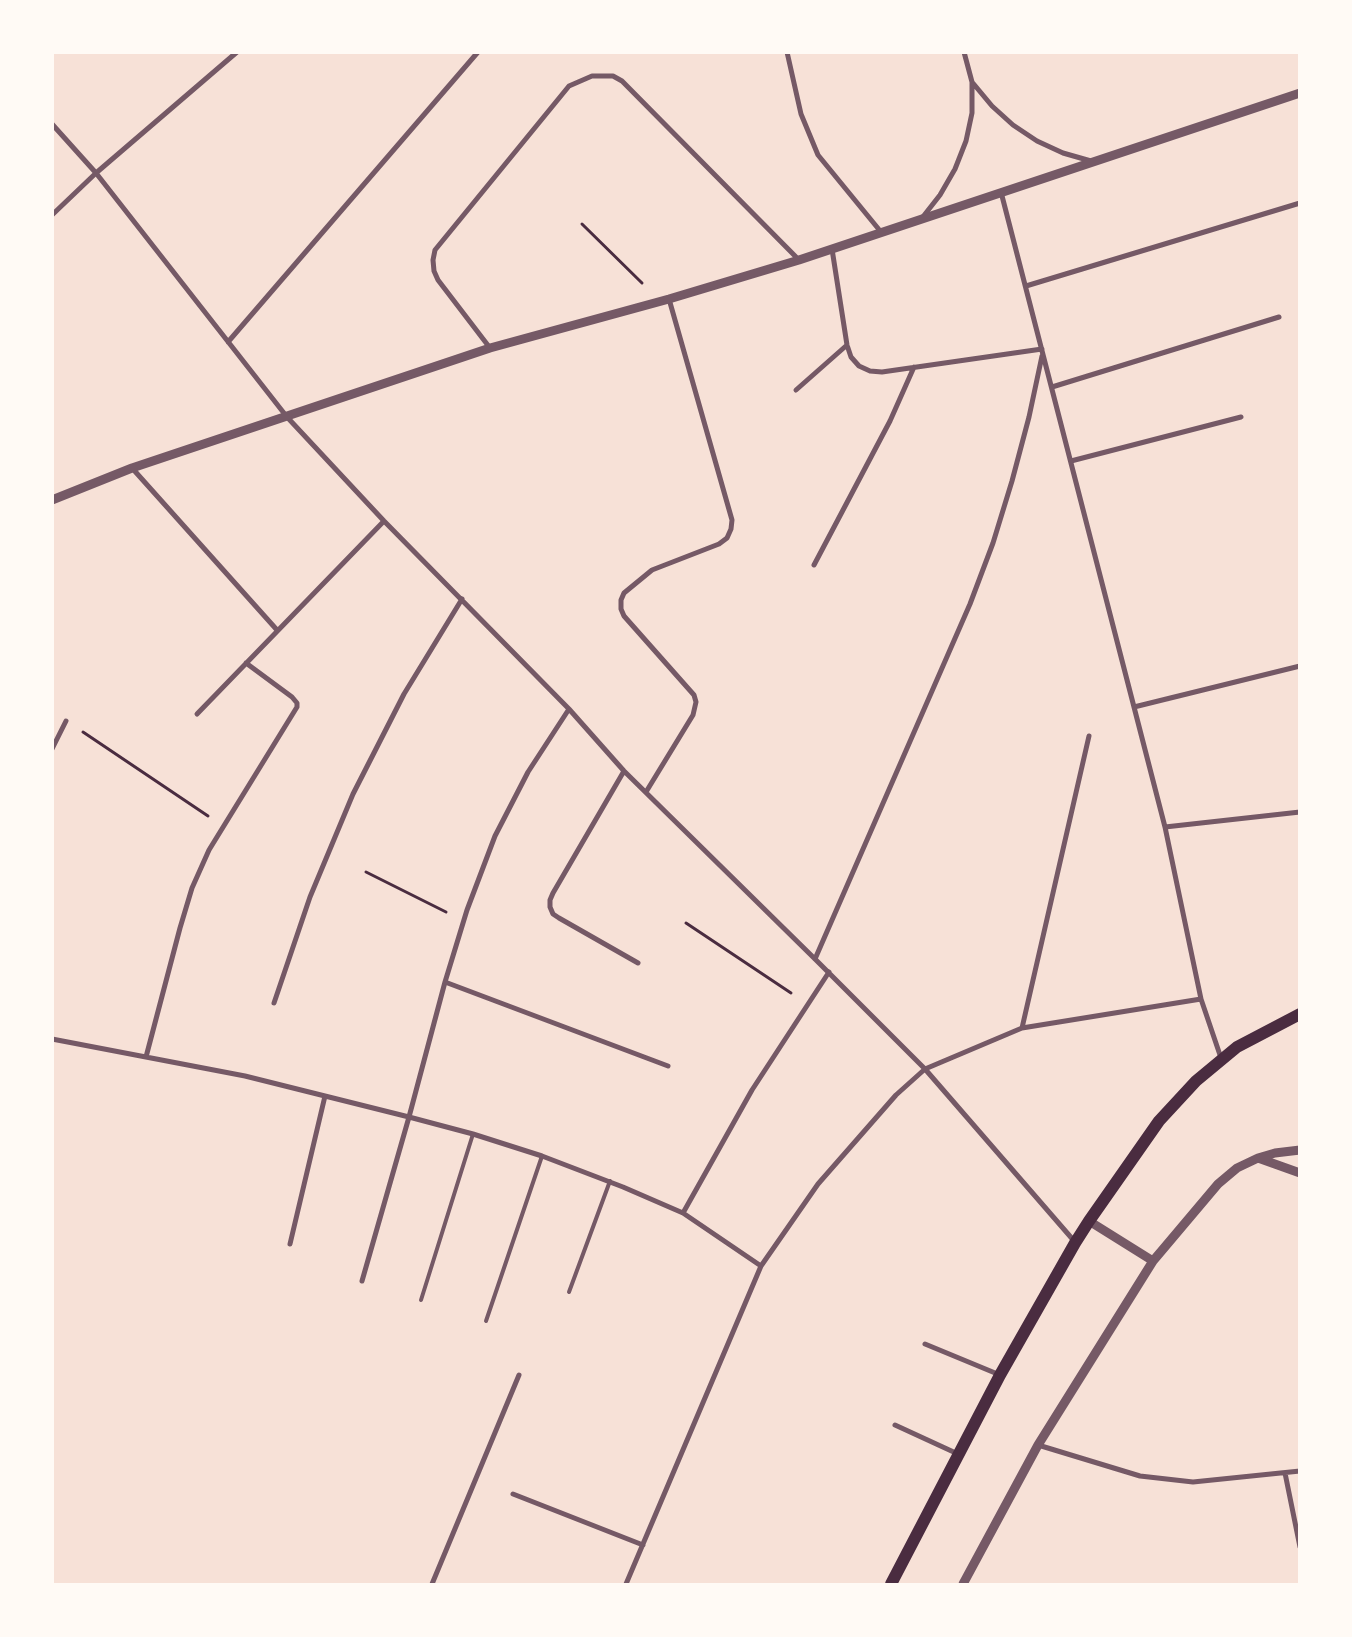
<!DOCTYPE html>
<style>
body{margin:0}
#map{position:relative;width:1352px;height:1637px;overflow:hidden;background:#f7e1d7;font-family:Quicksand,sans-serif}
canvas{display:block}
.frame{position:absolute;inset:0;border:54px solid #fffaf5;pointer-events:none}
</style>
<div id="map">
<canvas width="1352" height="1637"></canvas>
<div class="frame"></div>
</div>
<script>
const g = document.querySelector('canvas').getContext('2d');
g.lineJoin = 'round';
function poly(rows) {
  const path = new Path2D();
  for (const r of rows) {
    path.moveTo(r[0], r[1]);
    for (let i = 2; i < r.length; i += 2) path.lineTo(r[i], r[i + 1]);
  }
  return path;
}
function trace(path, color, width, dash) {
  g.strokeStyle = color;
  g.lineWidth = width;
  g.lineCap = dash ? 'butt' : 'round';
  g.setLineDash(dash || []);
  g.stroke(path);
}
trace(poly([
 [582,224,642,283],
 [83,732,208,816],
 [366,872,446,912],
 [686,923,791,993]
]), '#4a2c40', 3);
trace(poly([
 [569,1292,610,1181],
 [421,1300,473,1134],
 [486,1321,542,1156]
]), '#755966', 4);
trace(poly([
 [787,52,801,114,818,155,881,232],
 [972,82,992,106,1013,125,1037,141,1063,153,1091,161],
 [52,124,96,173,287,417,384,521,569,709,624,771,815,959,925,1069,1075,1242],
 [1001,192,1165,827,1201,999,1221,1058],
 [52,215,96,173,237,52],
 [922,218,940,195,955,169,966,141,972,113,972,82,964,52],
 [832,249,847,345,851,357,859,366,870,371,882,372,1042,349],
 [1026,286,1300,203],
 [228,342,478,52],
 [490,348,438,280,434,271,433,260,435,250,569,86,592,76,613,76,622,81,799,260],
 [1052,387,1279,317],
 [796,390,847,345],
 [1071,461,1241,417],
 [132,468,277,630],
 [814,565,890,421,914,367],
 [1134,707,1300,666],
 [197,714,384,521],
 [52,749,66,721],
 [624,771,553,893,550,900,550,907,553,914,559,918,638,963],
 [646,792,693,715,696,702,694,695,624,616,621,609,621,600,624,593,652,570,719,544,727,538,731,529,732,520,669,299],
 [1165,827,1300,812],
 [815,959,970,604,993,543,1012,481,1029,417,1042,356],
 [445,982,668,1066],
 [274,1003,310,897,353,794,404,694,462,599],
 [1022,1028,1089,736],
 [52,1039,245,1076,409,1117,473,1134,542,1156,623,1187,683,1213,761,1266],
 [146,1057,180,928,192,888,209,850,297,707,297,703,292,697,246,663],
 [683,1213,752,1090,829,972],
 [290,1244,325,1096],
 [362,1281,409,1117,445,982,467,910,495,836,528,772,569,709],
 [925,1344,1000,1375],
 [895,1425,958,1454],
 [1038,1445,1140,1476,1193,1482,1300,1471],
 [1285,1473,1300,1547],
 [513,1494,643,1545],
 [432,1584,519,1375],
 [626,1584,761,1266,818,1184,896,1095,925,1069,1022,1028,1201,999]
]), '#755966', 5);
trace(poly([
 [52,500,132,468,490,348,669,299,799,260,1300,93],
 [1258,1158,1300,1173],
 [1089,1221,1153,1261],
 [963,1584,1038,1445,1153,1261,1218,1184,1237,1168,1258,1158,1275,1153,1300,1150]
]), '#755966', 9);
trace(poly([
 [891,1584,1000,1375,1075,1243,1089,1221,1159,1121,1196,1081,1237,1047,1300,1014]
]), '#4a2c40', 12);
</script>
